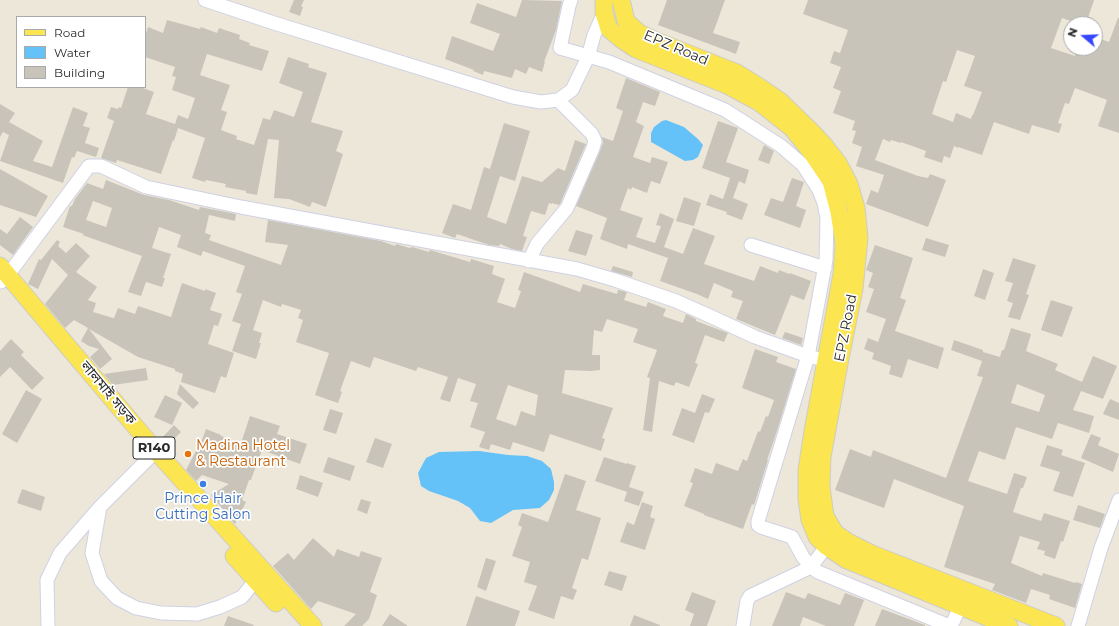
<!DOCTYPE html>
<meta charset="utf-8">
<style>
body{margin:0}
#map{position:relative;width:1119px;height:626px;overflow:hidden;background:#ede7da;font-family:Montserrat,sans-serif}
canvas{display:block}
.legend{position:absolute;left:16px;top:16px;width:130px;height:72px;box-sizing:border-box;background:#fff;border:1px solid #aaa;margin:0;padding:5px 7px;list-style:none;font-size:12px;color:#2a2a2a}
.legend li{display:flex;align-items:center;gap:8px;height:20px}
.legend b{width:20px;border:1px solid #aaa}
.north{position:absolute;left:1063px;top:16px;width:40px;height:40px;box-sizing:border-box;background:#fff;border:1px solid #aaa;border-radius:50%;rotate:289deg;font-size:11px;font-weight:700;line-height:16px;text-align:center;color:#2a2a2a}
.north::after{content:'';display:block;margin:auto;width:14px;height:18px;background:#3547ff;clip-path:polygon(50% 0,100% 100%,50% 72%,0 100%)}
</style>
<div id="map">
<canvas width="1119" height="626"></canvas>
<ul class="legend">
<li><b style="height:5px;background:#fbe551"></b>Road</li>
<li><b style="height:11px;background:#65c2f8"></b>Water</li>
<li><b style="height:11px;background:#c8c4ba"></b>Building</li>
</ul>
<div class="north">N</div>
</div>
<script>
const g = document.querySelector('canvas').getContext('2d');
g.lineJoin = 'round';
function paint(path, color) {
  g.fillStyle = color;
  g.fill(path, 'evenodd');
}
function poly(rows) {
  const path = new Path2D();
  for (const r of rows) {
    path.moveTo(r[0], r[1]);
    for (let i = 2; i < r.length; i += 2) path.lineTo(r[i], r[i + 1]);
  }
  return path;
}
function trace(path, color, width, dash) {
  g.strokeStyle = color;
  g.lineWidth = width;
  g.lineCap = dash ? 'butt' : 'round';
  g.setLineDash(dash || []);
  g.stroke(path);
}
function drawText(font, color, halo, rows, align = 'center') {
  g.font = font + ' Montserrat,"Noto Sans Bengali",sans-serif';
  g.lineWidth = 3.5;
  g.setLineDash([]);
  g.textBaseline = 'middle';
  g.strokeStyle = halo;
  g.fillStyle = color;
  for (const [text, x, y, turn = 0] of rows) {
    g.save();
    g.translate(x, y);
    g.rotate((+turn || 0) * Math.PI / 180);
    g.textAlign = isNaN(turn) ? turn : align;
    if (halo) g.strokeText(text, 0, 0);
    g.fillText(text, 0, 0);
    g.restore();
  }
}
paint(poly([
 [666,120,684,127,698,139,703,145,698,157,693,160,685,161,651,142,651,133,654,127,662,121],
 [479,451,508,455,527,456,542,461,551,469,554,482,554,490,549,500,540,508,513,510,491,523,480,521,470,508,458,501,429,491,421,486,418,473,426,458,439,452]
]), '#65c2f8');
paint(poly([
 [294,0,304,0,301,6,303,7,300,16,289,12],
 [522,0,562,1,556,30,544,62,545,62,542,72,529,67,526,74,515,69,512,78,484,71,483,75,473,71,474,70,445,59,452,36,493,51,500,34,470,23,477,3,516,17],
 [667,0,725,0,713,33,740,42,736,54,658,25],
 [808,0,1094,0,1086,24,1079,24,1062,18,1051,48,1075,56,1078,48,1095,48,1095,37,1109,42,1118,18,1119,18,1119,133,1098,126,1107,100,1075,88,1069,104,1065,103,1058,123,1062,124,1059,133,1032,125,1029,134,994,122,982,155,958,147,958,148,954,146,950,158,944,156,942,163,924,157,926,151,901,142,901,143,891,140,890,142,883,139,875,160,918,176,928,178,930,174,946,180,928,227,866,204,871,190,878,193,884,175,856,166,862,147,852,143,856,131,852,130,855,121,833,113,841,91,833,88,841,67,830,63,834,51,840,53,848,30,803,14],
 [957,50,975,56,964,86,982,92,973,115,972,115,971,119,956,113,953,122,932,114,943,81,946,82],
 [167,20,200,29,201,27,217,33,219,28,240,35,239,39,250,43,249,45,269,51,262,71,207,54,200,75,230,85,221,110,227,112,221,130,237,136,236,139,254,145,263,118,270,120,274,110,294,117,303,92,279,83,288,57,309,64,308,67,327,73,311,122,343,131,336,151,343,154,326,207,312,202,310,207,289,199,274,198,279,140,268,139,257,195,246,193,246,191,225,187,226,184,206,180,205,182,192,178,205,138,178,128,174,141,173,140,161,174,117,160,116,163,101,158,114,121,107,118,111,107,118,109,119,107,121,108,128,87,140,87,154,92,146,114,175,124,178,115,188,119,195,98,172,90,176,77,172,76,175,67,145,57,145,36,148,27,163,33],
 [626,78,660,92,655,106,643,102,636,122,644,126,633,157,650,163,652,157,668,162,660,184,651,181,647,193,632,187,631,190,628,188,620,210,643,218,636,237,655,243,661,226,656,225,660,213,674,219,664,247,683,254,693,228,715,236,704,264,754,281,760,266,778,273,779,270,789,274,790,273,811,281,804,300,791,295,775,335,736,319,743,301,731,297,733,291,714,283,708,299,697,294,660,281,668,258,628,244,627,249,600,239,607,218,576,206,600,151,603,143,602,137,613,141,623,111,616,108],
 [0,104,15,113,9,122,43,141,33,161,52,167,73,107,88,113,83,126,90,128,85,143,99,148,96,157,77,151,74,158,72,157,63,183,0,161,9,135,3,132,0,137],
 [718,121,738,128,726,162,749,170,745,184,739,181,733,198,748,204,742,220,726,214,727,212,706,205,710,194,723,199,730,178,702,168],
 [504,123,530,131,515,181,500,176,487,217,506,224,522,176,542,182,558,168,565,171,575,140,586,144,560,204,559,205,552,203,552,204,549,203,545,215,531,211,523,236,527,237,522,251,512,249,500,244,499,246,489,245,457,234,455,238,442,233,453,204,471,210,484,167,490,169],
 [764,145,774,151,769,164,758,160],
 [0,169,48,196,36,217,0,205],
 [792,178,804,182,796,206,806,210,800,228,764,215,771,198,783,202],
 [106,180,144,195,169,200,199,210,200,207,236,214,235,221,209,215,205,233,211,235,209,240,281,265,288,245,265,242,268,220,381,241,395,246,396,244,410,248,412,247,429,252,430,250,470,262,471,259,494,266,492,274,505,279,497,302,515,308,521,291,518,290,524,272,580,292,583,284,617,294,618,290,627,292,624,300,646,307,648,302,666,309,663,316,683,323,686,314,696,319,696,321,728,333,724,342,705,335,695,363,698,364,689,387,676,382,674,386,659,381,652,432,643,430,650,378,647,377,657,350,633,342,638,329,607,319,602,332,594,330,592,355,600,355,600,370,591,371,565,370,562,393,613,408,602,438,605,439,601,451,550,434,544,452,513,442,510,450,491,444,489,450,479,447,485,432,470,427,478,403,470,401,476,384,458,378,450,402,440,399,448,377,418,367,416,371,374,357,370,368,351,361,340,391,342,392,338,403,315,395,329,353,296,342,303,320,298,318,301,310,282,304,281,307,263,300,253,330,262,333,259,343,261,343,256,359,232,351,241,324,232,321,242,294,236,292,245,266,203,251,201,256,177,247,181,235,159,227,152,248,171,254,163,278,165,278,162,287,146,282,141,296,128,292,142,256,82,235,84,234,63,227,70,206,72,206,75,199,87,183,103,189],
 [93,201,112,208,106,227,86,220],
 [508,385,538,395,535,416,521,411,516,426,496,419],
 [684,197,701,203,694,226,676,221],
 [20,217,33,227,13,255,0,245,0,229,7,234],
 [576,230,593,235,586,256,568,251],
 [926,238,949,245,945,257,922,250],
 [57,240,60,242,58,246,66,253,76,243,90,256,76,272,97,287,88,300,96,303,93,312,113,318,114,318,118,308,135,314,138,306,171,317,182,283,205,291,205,289,216,293,210,310,222,314,218,326,214,325,208,344,234,353,226,378,221,376,215,393,181,382,183,374,175,371,175,369,138,357,89,329,112,359,100,369,90,357,99,349,89,346,81,341,88,328,74,320,65,328,45,304,68,275,52,259,38,289,28,284,39,259,41,260],
 [875,245,913,258,900,298,906,300,895,331,944,348,938,369,908,359,902,378,889,374,891,366,872,359,874,353,864,349,868,338,878,342,886,319,866,312,874,289,868,287,873,273,866,270],
 [1013,258,1036,265,1026,294,1029,295,1020,320,1008,317,1013,303,1007,301,1013,283,1005,281],
 [613,266,633,272,632,277,611,271],
 [983,269,994,273,985,300,974,296],
 [1051,300,1073,307,1062,337,1041,330],
 [1011,328,1031,334,1026,351,1058,364,1055,370,1082,382,1093,356,1117,366,1103,399,1081,391,1073,410,1094,416,1089,433,1058,423,1052,439,1016,427,1005,460,979,451,968,481,1007,494,1014,473,1027,477,1023,488,1021,488,1013,512,1041,521,1044,513,1070,521,1063,542,1061,541,1055,559,1044,555,1045,551,1037,549,1040,542,1020,536,1011,563,1042,576,1043,573,1075,583,1076,582,1082,584,1075,608,1049,599,1050,595,1031,589,1026,603,992,590,995,584,944,567,964,506,894,479,884,508,835,490,850,449,871,457,873,450,946,478,983,377,977,376,982,361,951,350,954,340,983,350,983,352,1000,357,1002,350,1004,350],
 [1017,384,1045,395,1039,412,1011,403],
 [785,332,803,338,801,345,782,338],
 [11,339,24,352,21,355,44,378,32,390,10,367,0,377,0,351],
 [755,349,778,357,776,362,796,369,775,437,767,460,768,460,754,505,752,504,743,529,704,515,704,514,684,506,693,483,690,482,695,468,712,474,716,463,738,471,743,459,747,461,758,431,760,432,766,416,768,417,774,400,742,388],
 [146,368,148,380,113,385,104,374],
 [180,384,199,403,193,409,177,394],
 [26,390,42,399,17,443,2,434],
 [702,394,715,399,709,413,705,412,694,443,672,435,682,408,695,413],
 [165,395,182,403,172,425,154,417],
 [1110,399,1119,403,1119,420,1103,414],
 [330,409,343,413,336,434,323,430],
 [250,416,280,426,277,434,307,444,300,464,262,450,252,477,251,480,249,480,242,500,246,502,235,524,211,495,229,484,202,475,196,481,186,470,198,447,199,448,206,429,221,435,221,436,241,443],
 [174,425,181,432,166,447,160,440],
 [1091,434,1101,438,1098,445,1119,454,1113,472,1081,458],
 [375,438,392,444,383,468,366,462],
 [1047,445,1063,450,1061,455,1085,463,1073,497,1053,491,1060,472,1040,466],
 [328,457,355,466,350,481,323,472],
 [604,457,627,464,627,463,636,466,629,487,644,492,639,506,624,501,627,492,595,481],
 [565,474,586,481,576,510,601,518,588,560,582,558,572,588,577,590,573,600,561,596,554,619,528,610,537,586,524,582,530,562,512,556,522,527,518,525,522,513,548,522],
 [300,475,323,483,318,497,296,489],
 [22,489,45,497,41,511,17,503],
 [361,499,371,502,367,514,357,510],
 [642,502,653,506,650,517,655,519,645,550,620,542,627,522,634,525],
 [1078,505,1105,514,1100,528,1073,520],
 [313,538,334,557,337,549,359,557,361,551,382,558,370,592,377,595,369,619,362,626,344,626,356,614,318,601,311,609,273,566,288,553,294,560],
 [486,558,496,561,486,591,477,587],
 [609,571,627,576,622,591,604,585],
 [692,592,716,601,707,626,690,626,694,614,685,610],
 [786,592,805,599,808,593,840,605,845,593,864,600,854,626,826,626,803,617,800,626,772,626],
 [476,596,520,611,515,626,466,626],
 [882,609,925,625,925,626,875,626],
 [390,614,408,626,382,626],
 [634,615,660,625,660,626,630,626],
 [228,616,254,625,253,626,224,626]
]), '#c8c4ba');
const minor = poly([
 [205,0,274,23,513,97,541,102,558,100,572,90,588,57,594,35,604,13],
 [571,0,569,6,560,48,609,62,725,110,781,146,803,165,819,190,824,203,827,218,826,260,808,356,758,521,758,525,761,527,792,537,803,557,811,567,818,572,947,625,952,624,960,607],
 [751,245,825,268],
 [529,261,537,244,567,208,593,148,595,141,592,134,558,100],
 [1,282,8,275,89,166,101,166,146,187,241,207,577,269,615,280,676,301,712,317,755,337,808,356,835,363],
 [100,507,92,553,101,581,117,598,136,608,161,613,197,614,220,607,242,597,255,581],
 [48,626,47,580,60,553,100,507,156,451],
 [743,626,747,601,750,596,811,567,831,540],
 [1078,626,1101,548,1119,500]
]);
const major = poly([
 [604,0,604,13,609,29,621,39,636,49,727,85,759,102,792,128,812,153,831,181,839,212,844,243,842,274,813,431,807,470,807,499,810,520,817,537,826,546,847,560,1009,626],
 [621,0,626,21,639,33,656,41,737,73,758,86,780,101,811,131,824,145,838,163,849,184,856,208,859,238,854,289,839,364,822,457,821,487,825,516,835,533,848,542,872,554,1056,626],
 [0,266,156,451,313,626],
 [234,556,276,603]
]);
trace(minor, '#cfd1e4', 15);
trace(major, '#ccc', 19);
trace(minor, '#fff', 13);
trace(major, '#fbe551', 17);
for (const [x, y, r, color] of [
 [188,454,4,"#e8710a"],
 [203,484,4,"#3f7fe0"]
]) {
  const dot = new Path2D();
  dot.arc(x, y, r, 0, 2 * Math.PI);
  g.fillStyle = color;
  g.fill(dot);
  trace(dot, '#fff', 1.5);
}
for (const [x, y, w] of [
 [154,448,42]
]) {
  const box = new Path2D();
  box.roundRect(x - w / 2, y - 11, w, 22, 3);
  g.fillStyle = '#fff';
  g.fill(box);
  trace(box, '#2a2a2a', 1);
}
drawText('bold 13px', '#2a2a2a', null, [
 ["R140",154,448]
]);
drawText('14px', '#2a2a2a', '#fff', [
 ["EPZ Road",676,48,23],
 ["EPZ Road",846,328,-79],
 ["লালমাই সড়ক",108,393,50]
]);
drawText('14px', '#c56008', '#fff', [
 ["Madina Hotel",196,446],
 ["& Restaurant",196,462]
], 'left');
drawText('14px', '#366cbe', '#fff', [
 ["Prince Hair",203,499],
 ["Cutting Salon",203,515]
]);
</script>
